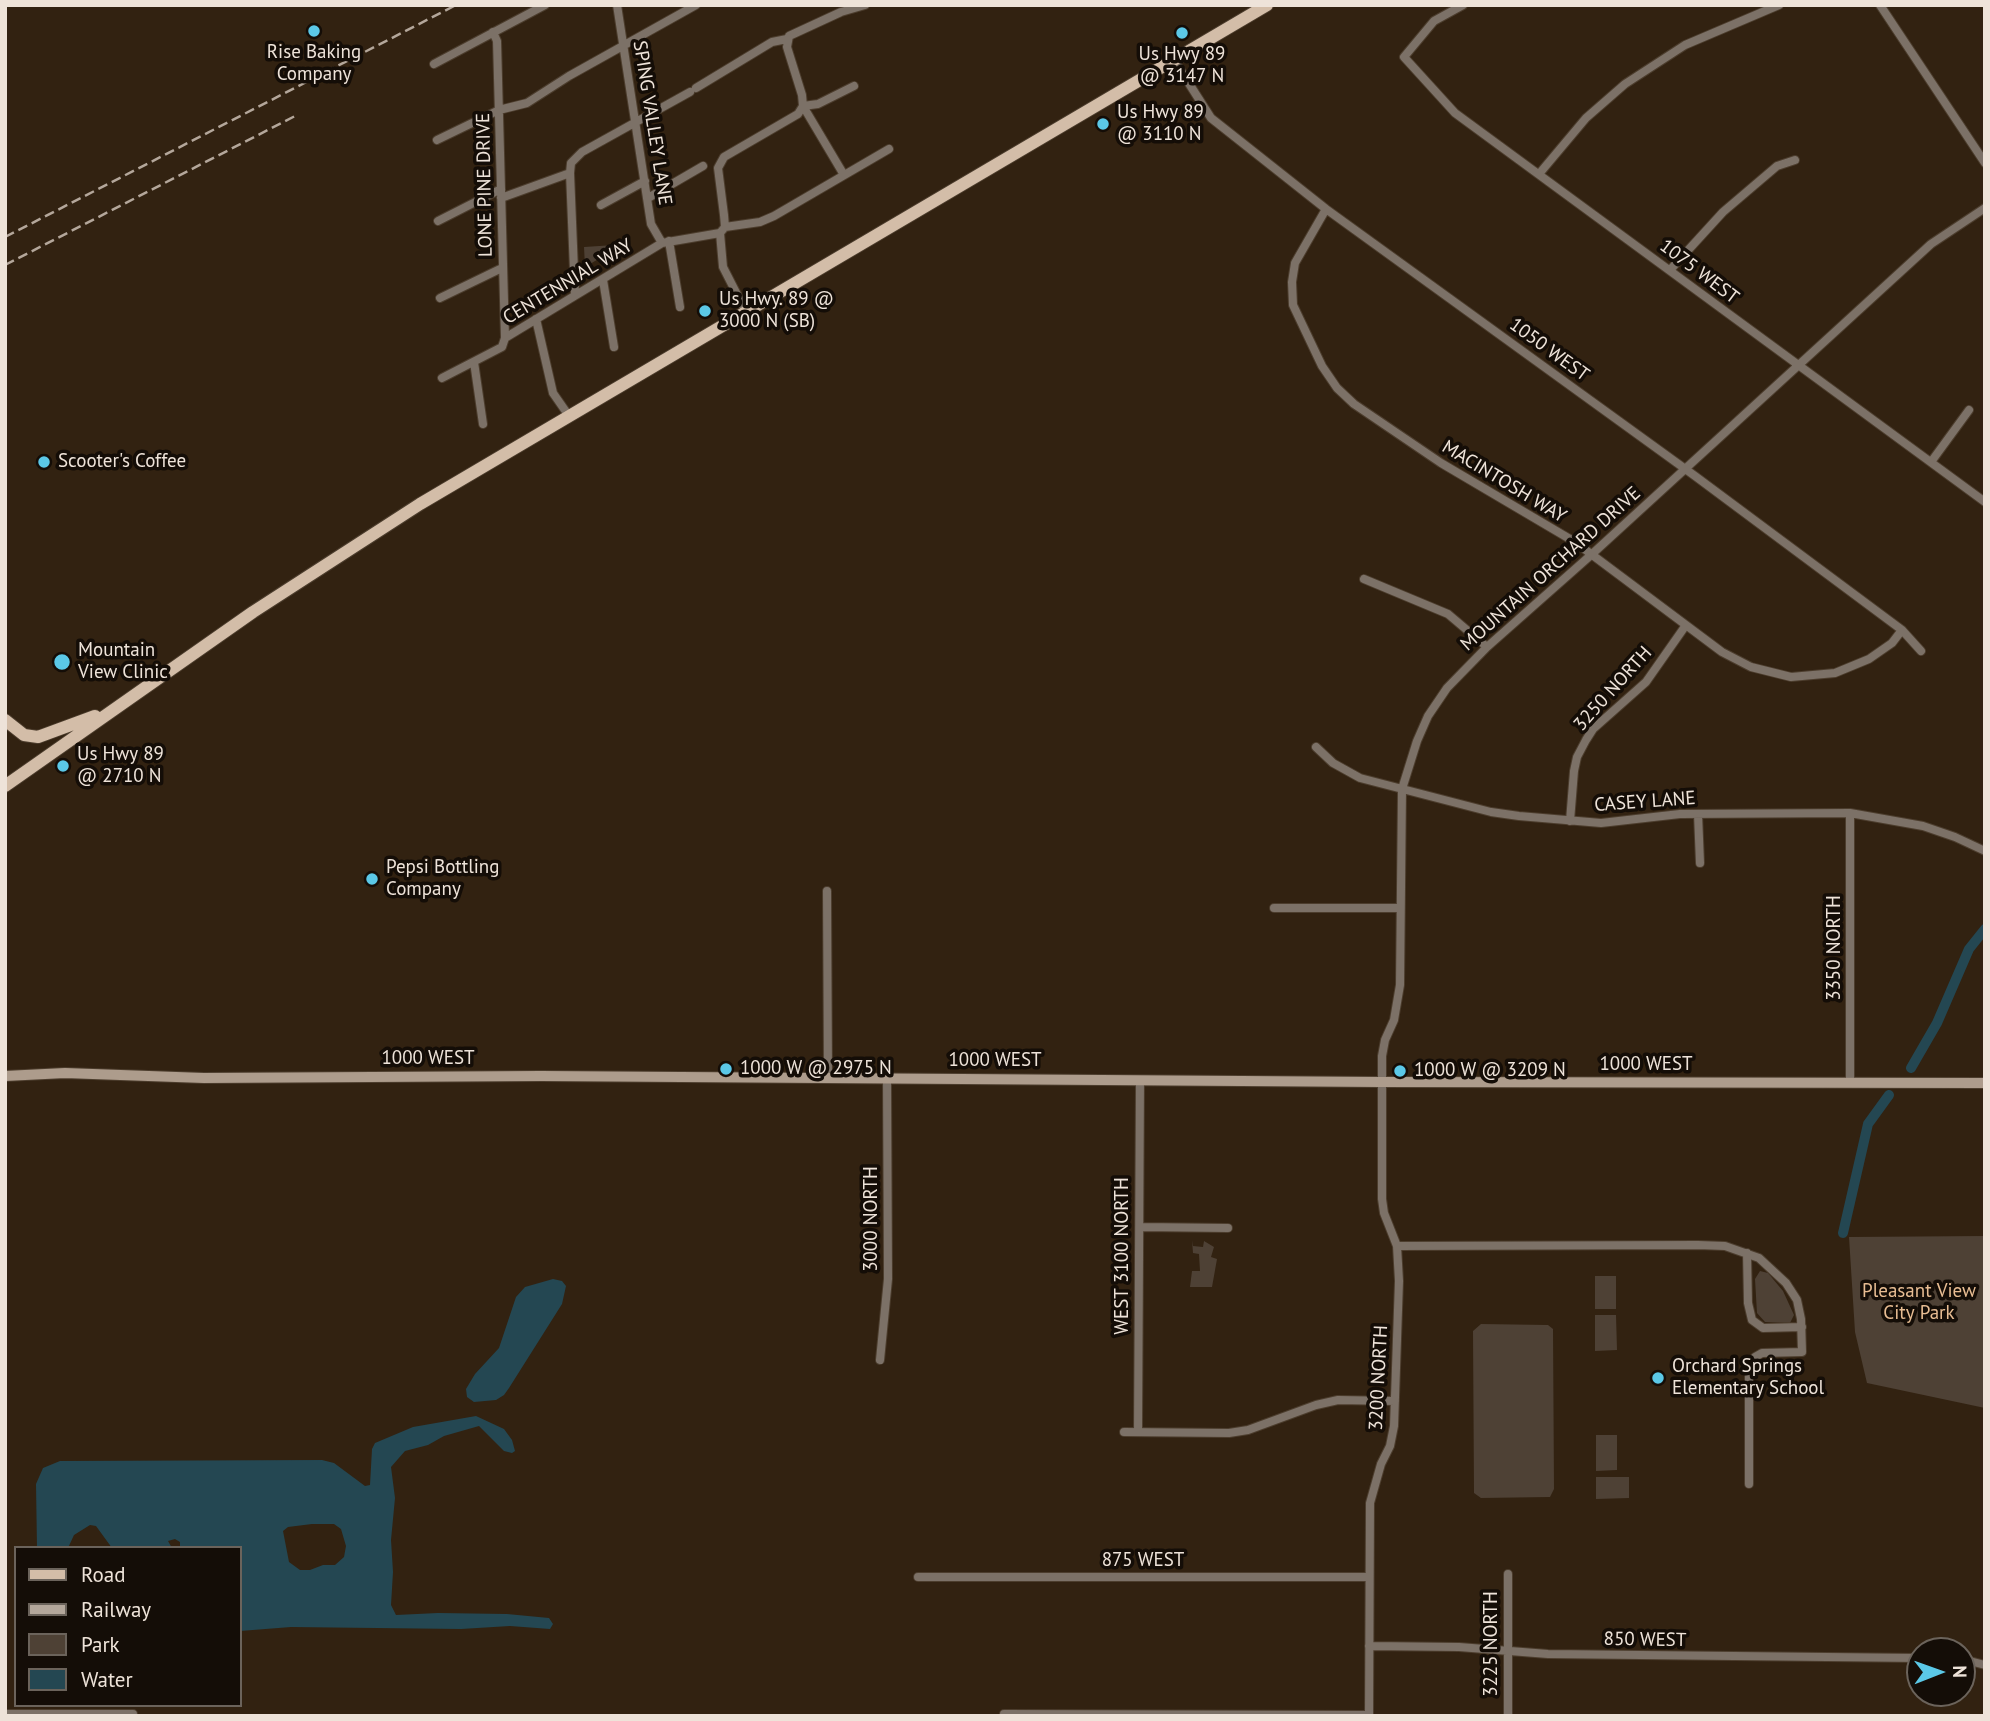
<!DOCTYPE html>
<style>
body{margin:0}
#map{position:relative;width:1990px;height:1721px;overflow:hidden;background:#322211;font-family:"PT Sans",sans-serif}
canvas{display:block}
.frame{position:absolute;inset:0;border:7px solid #eee3d9;pointer-events:none}
.legend{position:absolute;left:14px;top:1546px;width:228px;height:161px;box-sizing:border-box;background:#140d07;border:2px solid #6b635b;margin:0;padding:9px 12px;list-style:none;font-size:21px;color:#eee3d9}
.legend li{display:flex;align-items:center;gap:14px;height:35px}
.legend b{width:35px;border:2px solid #6b635b}
.north{position:absolute;left:1906px;top:1637px;width:70px;height:70px;box-sizing:border-box;background:#140d07;border:2px solid #6b635b;border-radius:50%;rotate:89deg;font-size:19px;font-weight:700;line-height:28px;text-align:center;color:#eee3d9}
.north::after{content:'';display:block;margin:auto;width:24px;height:32px;background:#5bc8e7;clip-path:polygon(50% 0,100% 100%,50% 72%,0 100%)}
</style>
<div id="map">
<canvas width="1990" height="1721"></canvas>
<div class="frame"></div>
<ul class="legend">
<li><b style="height:9px;background:#d3bda8"></b>Road</li>
<li><b style="height:9px;background:#b4a79b"></b>Railway</li>
<li><b style="height:19px;background:#4e4135"></b>Park</li>
<li><b style="height:19px;background:#244752"></b>Water</li>
</ul>
<div class="north">N</div>
</div>
<script>
const g = document.querySelector('canvas').getContext('2d');
g.lineJoin = 'round';
function paint(path, color) {
  g.fillStyle = color;
  g.fill(path, 'evenodd');
}
function poly(rows) {
  const path = new Path2D();
  for (const r of rows) {
    path.moveTo(r[0], r[1]);
    for (let i = 2; i < r.length; i += 2) path.lineTo(r[i], r[i + 1]);
  }
  return path;
}
function trace(path, color, width, dash) {
  g.strokeStyle = color;
  g.lineWidth = width;
  g.lineCap = dash ? 'butt' : 'round';
  g.setLineDash(dash || []);
  g.stroke(path);
}
function drawText(font, color, halo, rows, align = 'center') {
  g.font = font + ' "PT Sans",sans-serif';
  g.lineWidth = 7;
  g.setLineDash([]);
  g.textBaseline = 'middle';
  g.strokeStyle = halo;
  g.fillStyle = color;
  for (const [text, x, y, turn = 0] of rows) {
    g.save();
    g.translate(x, y);
    g.rotate((+turn || 0) * Math.PI / 180);
    g.textAlign = isNaN(turn) ? turn : align;
    if (halo) g.strokeText(text, 0, 0);
    g.fillText(text, 0, 0);
    g.restore();
  }
}
paint(poly([
 [615,245,615,249,585,267,584,247],
 [1985,1236,1985,1408,1867,1383,1855,1332,1849,1237],
 [1192,1240,1193,1246,1203,1247,1204,1241,1214,1247,1211,1257,1217,1259,1212,1287,1190,1287,1192,1271,1200,1271,1199,1254,1193,1253],
 [1760,1271,1768,1273,1783,1291,1794,1315,1790,1323,1765,1322,1757,1313,1755,1279],
 [1595,1276,1616,1276,1616,1309,1595,1309],
 [1595,1315,1616,1315,1617,1350,1595,1351],
 [1481,1324,1548,1325,1553,1329,1554,1489,1550,1497,1481,1498,1474,1493,1473,1331],
 [1596,1435,1617,1435,1617,1470,1596,1471],
 [1596,1477,1629,1477,1629,1498,1596,1499]
]), '#4e4135');
paint(poly([
 [553,1279,562,1281,566,1286,562,1304,509,1388,504,1395,496,1400,474,1402,467,1397,466,1389,475,1374,499,1348,516,1297,525,1287],
 [476,1416,504,1429,512,1440,515,1451,512,1453,504,1451,479,1426,444,1436,428,1445,405,1451,391,1467,395,1498,391,1540,393,1572,391,1605,396,1615,438,1613,507,1614,549,1618,553,1624,550,1629,510,1626,461,1629,291,1627,240,1631,240,1548,180,1548,180,1542,175,1539,168,1541,172,1548,112,1548,96,1526,90,1525,74,1535,68,1548,37,1548,36,1484,43,1468,60,1461,322,1460,334,1463,365,1486,370,1485,372,1449,375,1443,413,1427],
 [312,1524,334,1524,341,1529,346,1546,344,1557,335,1565,323,1565,310,1570,300,1570,289,1562,283,1531,288,1527]
]), '#244752');
trace(poly([
 [1911,1068,1937,1023,1969,949,1985,929],
 [1843,1233,1868,1124,1889,1095]
]), '#244752', 10);
const street = poly([
 [617,5,651,224,662,243],
 [1463,5,1434,21,1404,57,1455,113,1985,502],
 [1880,5,1985,163],
 [493,32,497,41,505,338],
 [1174,60,1211,118,1326,209,1695,476,1902,630,1921,651],
 [434,64,545,5],
 [696,88,772,42,787,39],
 [437,140,499,110,527,103,569,76,696,5],
 [570,173,575,295],
 [1539,174,1586,118,1625,84,1685,45,1779,5],
 [844,175,803,106,818,104,854,86],
 [501,198,570,173,571,163,582,152,690,92],
 [648,198,703,166],
 [601,205,645,181],
 [1326,209,1295,263,1292,282,1293,305,1322,366,1337,388,1354,404,1441,463,1575,542,1722,652,1751,667,1791,677,1835,673,1869,659,1892,643,1902,630],
 [438,221,501,189],
 [725,227,760,222,774,216,889,149],
 [669,241,680,307],
 [1670,270,1723,212,1777,166,1795,160],
 [603,280,614,347],
 [440,298,502,268],
 [746,312,723,267,720,233,725,227,724,215,718,168,724,157,798,114,803,106,802,95,787,47,789,36,841,12,865,5],
 [536,319,553,393,569,416],
 [474,362,483,424],
 [442,378,502,347,505,338,662,243,720,233],
 [1931,462,1969,410],
 [1364,579,1448,614,1487,647],
 [1316,747,1333,763,1360,778,1491,812,1519,816,1601,823,1680,814,1850,813,1923,826,1955,837,1985,851],
 [1850,813,1850,1083],
 [1698,814,1700,863],
 [1570,821,1574,771,1577,757,1586,740,1593,729,1646,682,1686,625],
 [827,891,828,1078],
 [1274,908,1400,908],
 [1140,1227,1228,1228],
 [1397,1246,1698,1245,1725,1246,1759,1258,1786,1283,1797,1300,1801,1319,1802,1352,1762,1353,1755,1357,1751,1363,1749,1377,1749,1484],
 [1747,1253,1748,1303,1752,1320,1763,1328,1802,1327],
 [880,1360,888,1279,887,1078],
 [1124,1432,1229,1433,1248,1430,1316,1405,1338,1400,1395,1401],
 [1138,1432,1140,1080],
 [918,1577,1369,1577],
 [1369,1646,1459,1647,1548,1654,1920,1658],
 [1962,1659,1985,1665],
 [5,1714,133,1714],
 [1004,1714,1369,1715],
 [1508,1714,1508,1574],
 [1369,1716,1370,1503,1381,1464,1390,1446,1394,1426,1399,1281,1397,1246,1384,1213,1382,1199,1382,1056,1385,1040,1394,1020,1400,985,1402,789,1417,741,1428,716,1447,688,1487,647,1591,555,1931,244,1985,208]
]);
const secondary = poly([
 [5,1076,65,1073,204,1078,541,1076,1381,1082,1985,1083]
]);
const primary = poly([
 [5,720,24,735,38,737,95,716],
 [5,786,253,612,420,504,1267,5]
]);
trace(street, '#4c3d2d', 10);
trace(secondary, '#4c3d2d', 12);
trace(primary, '#4c3d2d', 14);
trace(street, '#7c7167', 8);
trace(secondary, '#ad9c8c', 10);
trace(primary, '#d3bda8', 12);
trace(poly([
 [5,237,456,5],
 [5,265,297,115]
]), '#b4a79b', 2.5, [10, 5]);
for (const [x, y, r, color] of [
 [314,31,7,"#5bc8e7"],
 [1182,33,7,"#5bc8e7"],
 [1103,124,7,"#5bc8e7"],
 [705,311,7,"#5bc8e7"],
 [44,462,7,"#5bc8e7"],
 [62,662,9,"#5bc8e7"],
 [63,766,7,"#5bc8e7"],
 [372,879,7,"#5bc8e7"],
 [726,1069,7,"#5bc8e7"],
 [1400,1071,7,"#5bc8e7"],
 [1658,1378,7,"#5bc8e7"]
]) {
  const dot = new Path2D();
  dot.arc(x, y, r, 0, 2 * Math.PI);
  g.fillStyle = color;
  g.fill(dot);
  trace(dot, '#140d07', 2.5);
}
drawText('19px', '#eee3d9', '#140d07', [
 ["Rise Baking",314,53,"center"],
 ["Company",314,75,"center"],
 ["Us Hwy 89",1182,55,"center"],
 ["@ 3147 N",1182,77,"center"],
 ["Us Hwy 89",1117,113],
 ["@ 3110 N",1117,135],
 ["Us Hwy. 89 @",719,300],
 ["3000 N (SB)",719,322],
 ["Scooter's Coffee",58,462],
 ["Mountain",78,651],
 ["View Clinic",78,673],
 ["Us Hwy 89",77,755],
 ["@ 2710 N",77,777],
 ["Pepsi Bottling",386,868],
 ["Company",386,890],
 ["1000 W @ 2975 N",740,1069],
 ["1000 W @ 3209 N",1414,1071],
 ["Orchard Springs",1672,1367],
 ["Elementary School",1672,1389]
], 'left');
drawText('19px', '#eee3d9', '#140d07', [
 ["SPING VALLEY LANE",652,123,81],
 ["LONE PINE DRIVE",485,185,-91],
 ["1075 WEST",1699,272,37],
 ["CENTENNIAL WAY",568,282,-31],
 ["1050 WEST",1549,350,36],
 ["MACINTOSH WAY",1504,482,31],
 ["MOUNTAIN ORCHARD DRIVE",1551,569,-42],
 ["3250 NORTH",1613,689,-48],
 ["CASEY LANE",1645,802,-4],
 ["3350 NORTH",1835,948,-90],
 ["1000 WEST",428,1059],
 ["1000 WEST",995,1061],
 ["1000 WEST",1646,1065],
 ["3000 NORTH",872,1219,-90],
 ["WEST 3100 NORTH",1123,1256,-90],
 ["3200 NORTH",1379,1378,-87],
 ["875 WEST",1143,1561],
 ["850 WEST",1645,1640,1],
 ["3225 NORTH",1492,1644,-90]
]);
drawText('19px', '#e8bd93', '#140d07', [
 ["Pleasant View",1919,1292],
 ["City Park",1919,1314]
]);
</script>
